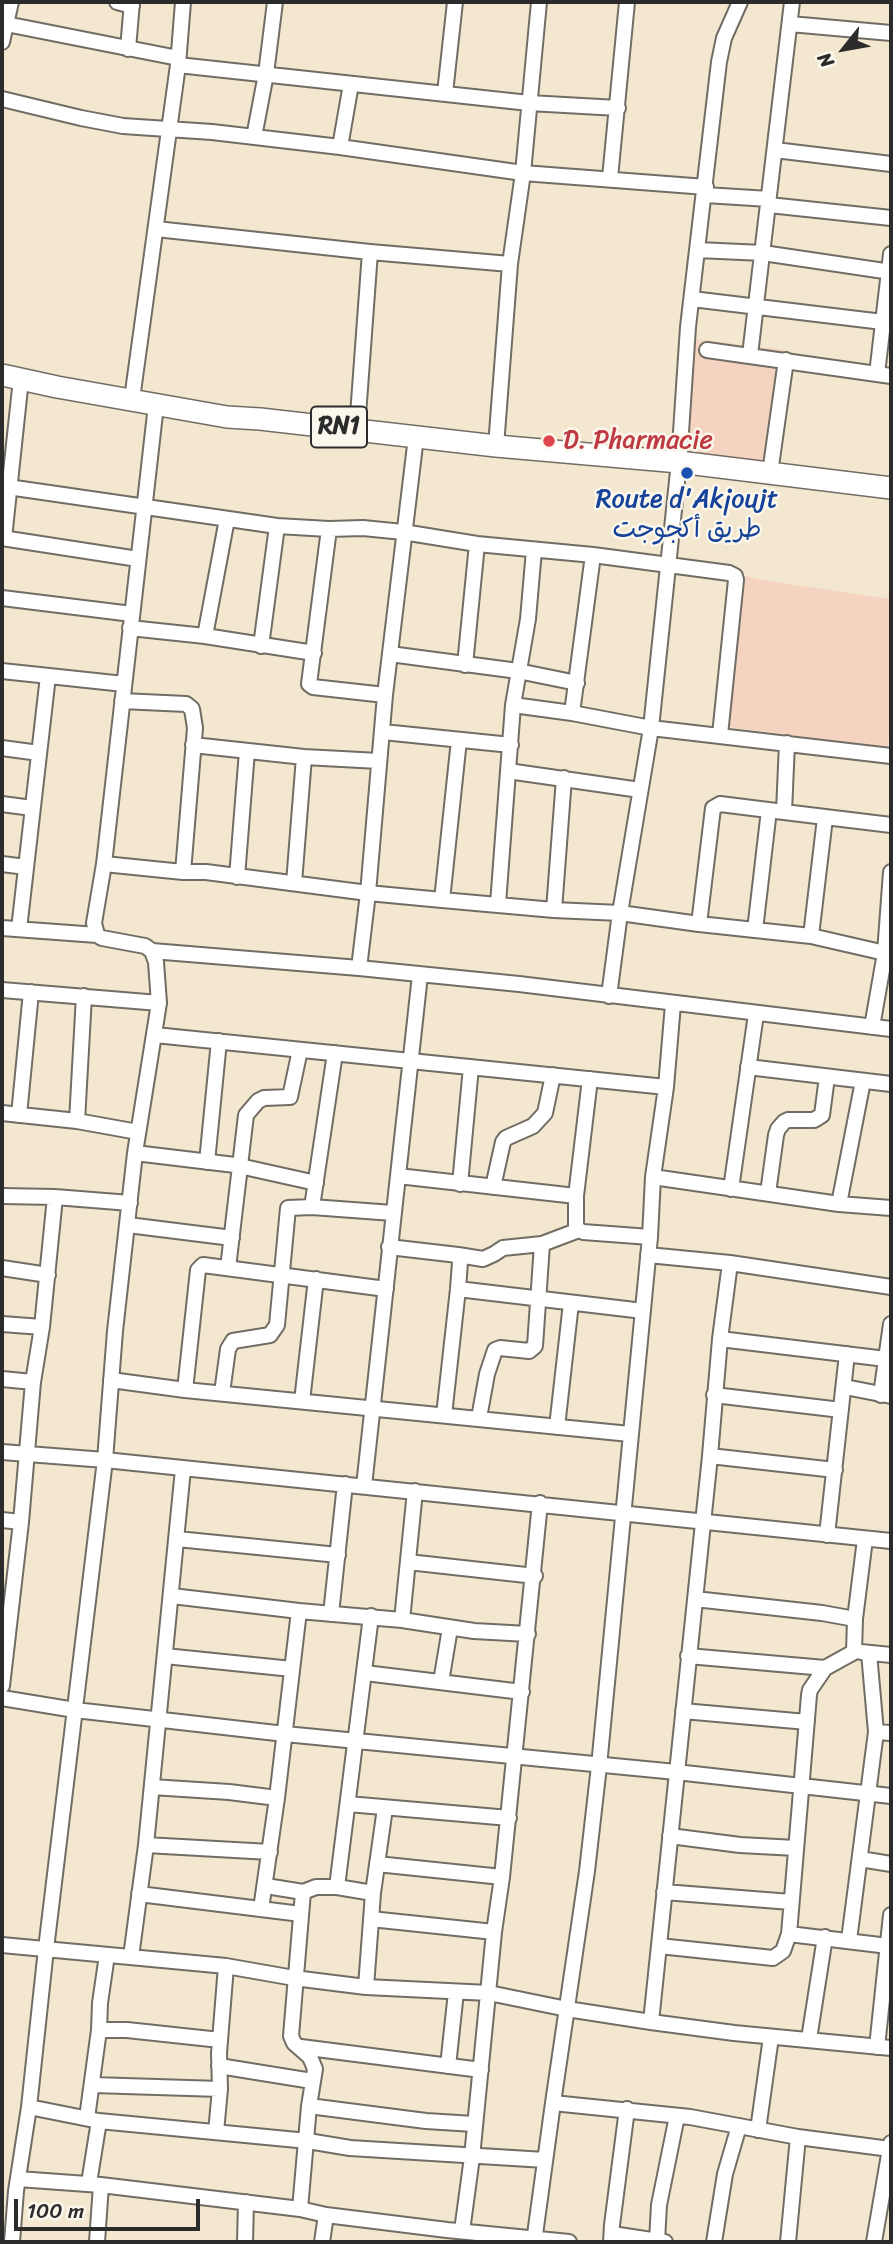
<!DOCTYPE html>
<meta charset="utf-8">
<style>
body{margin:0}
#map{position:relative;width:893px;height:2244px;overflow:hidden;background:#f4e7cf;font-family:Sriracha,sans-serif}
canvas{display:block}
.frame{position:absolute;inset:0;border:4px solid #2b2b2b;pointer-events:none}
.north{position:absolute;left:809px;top:14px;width:70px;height:70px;-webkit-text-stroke:5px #fbf7ec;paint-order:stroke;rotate:239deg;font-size:19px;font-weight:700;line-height:28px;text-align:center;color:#2b2b2b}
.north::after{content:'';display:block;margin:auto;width:24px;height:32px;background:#2b2b2b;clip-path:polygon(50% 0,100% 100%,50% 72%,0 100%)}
.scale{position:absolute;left:14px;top:2199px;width:186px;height:32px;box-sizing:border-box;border:4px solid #2b2b2b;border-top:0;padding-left:9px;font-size:21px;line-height:24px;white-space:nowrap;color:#2b2b2b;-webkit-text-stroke:5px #fbf7ec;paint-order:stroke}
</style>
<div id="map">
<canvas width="893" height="2244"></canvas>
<div class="frame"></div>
<div class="north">N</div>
<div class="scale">100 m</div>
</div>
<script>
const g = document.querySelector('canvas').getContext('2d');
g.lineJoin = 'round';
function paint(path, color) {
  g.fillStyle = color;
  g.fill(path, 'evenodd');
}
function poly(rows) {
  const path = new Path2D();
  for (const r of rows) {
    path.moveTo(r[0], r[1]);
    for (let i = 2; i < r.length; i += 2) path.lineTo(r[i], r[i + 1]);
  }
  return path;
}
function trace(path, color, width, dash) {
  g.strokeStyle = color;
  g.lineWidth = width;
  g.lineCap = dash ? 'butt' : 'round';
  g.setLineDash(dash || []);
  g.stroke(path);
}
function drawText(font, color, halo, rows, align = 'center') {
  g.font = font + ' Sriracha,"Playpen Sans Arabic",sans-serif';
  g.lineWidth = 5;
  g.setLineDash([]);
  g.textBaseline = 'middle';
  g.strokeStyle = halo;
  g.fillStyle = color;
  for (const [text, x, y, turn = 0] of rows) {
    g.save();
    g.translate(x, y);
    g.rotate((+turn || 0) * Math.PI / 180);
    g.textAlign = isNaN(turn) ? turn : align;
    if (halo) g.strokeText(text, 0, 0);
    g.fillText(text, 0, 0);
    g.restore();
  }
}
paint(poly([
 [693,339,785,350,768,466,684,457],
 [742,575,761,580,891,599,891,715,888,747,729,727]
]), '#f5d3c1');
const minor = poly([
 [117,2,132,6],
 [6,24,178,58],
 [790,24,891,33],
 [2,42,11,2],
 [128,49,132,2],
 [178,65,529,103,618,108],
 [445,93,455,2],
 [2,99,81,118,123,126,212,132,340,147,523,173,706,187],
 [254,137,266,74,275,2],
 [340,147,351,84],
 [775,150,891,164],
 [610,178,627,2],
 [705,195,769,199],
 [769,205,891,218],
 [156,229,370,252,510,264],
 [698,250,763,253,891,272],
 [692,299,891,323],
 [707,350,891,376],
 [750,355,792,2],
 [877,374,891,254],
 [132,399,178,65,183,2],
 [357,429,370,252],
 [496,446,510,264,523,173,539,2],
 [770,473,786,360],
 [8,487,277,526,329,529,363,528,403,532,477,544,593,555,729,573,735,576,736,580,720,735],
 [329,529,309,684,313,687,385,695],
 [2,538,138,559],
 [4,538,21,379],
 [2,598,132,614],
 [130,628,205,636,314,653],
 [205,636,227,519],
 [261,646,277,526],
 [390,654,518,671,577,683],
 [465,665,477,544],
 [2,671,124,684],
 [122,701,186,704,192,709,195,728,183,872],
 [513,705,572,713,651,728,891,756],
 [572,713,593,555],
 [383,732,511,745],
 [787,743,784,812,891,825],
 [193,745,304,757,379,761],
 [2,748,39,753],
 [508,771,640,790],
 [2,804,32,808],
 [2,864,26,867],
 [104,864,183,872,206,872,368,893,442,900,554,910,620,913,699,924,811,936,885,953],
 [237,877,247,751],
 [294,883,304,757],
 [442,900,459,740],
 [498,904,513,705,528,619,534,550],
 [554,910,564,778],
 [699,924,713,808,720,804,784,812],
 [2,928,97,935,102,938,145,946,152,951,359,968,519,984,891,1029],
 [19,929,48,676],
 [755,930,769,810],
 [97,935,94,923,104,864,156,405],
 [811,936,825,818],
 [359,968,368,893,385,695,416,437],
 [2,990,159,1003],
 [609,996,620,913,651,728,679,462,688,327,719,62,724,38,740,2],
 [872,1027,885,953,891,872],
 [155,1035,666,1087],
 [748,1067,891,1084],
 [590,1079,576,1196,576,1228,583,1232,650,1237],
 [2,1113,77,1121,138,1132],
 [19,1115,31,992],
 [77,1121,84,996],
 [135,1153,235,1165,316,1183],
 [207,1162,219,1041],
 [398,1176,576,1196],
 [653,1177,839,1204,891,1208],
 [460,1184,471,1067],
 [493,1187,503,1142,506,1138,533,1126,545,1113,553,1075],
 [731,1189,756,1014],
 [768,1193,776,1135,778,1129,784,1122,788,1120,814,1120,822,1115,827,1077],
 [2,1196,55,1197,130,1203],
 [839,1204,863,1081],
 [312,1207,335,1053],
 [128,1225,232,1238],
 [389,1247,458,1255,460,1262,458,1289,444,1415],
 [458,1255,483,1259,494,1254,503,1248,542,1244,579,1230],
 [648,1255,730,1263,891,1287],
 [2,1268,48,1275],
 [228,1268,246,1115,258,1101,264,1098,290,1097,300,1050],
 [458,1289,643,1311],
 [2,1324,42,1327],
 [720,1339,886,1359],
 [2,1379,33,1382],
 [111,1380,185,1390,630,1434],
 [845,1387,891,1396],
 [185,1390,198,1270,203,1265,386,1289],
 [222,1393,228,1349,233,1341,270,1335,277,1325,288,1208,312,1207,393,1213],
 [714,1395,841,1410],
 [881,1395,891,1324],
 [302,1401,316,1279],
 [479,1418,487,1374,495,1350,500,1348,529,1351,535,1346,542,1244],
 [557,1427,571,1303],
 [2,1452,105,1460,891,1541],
 [710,1456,835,1470],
 [364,1486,420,975],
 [2,1520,21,1522],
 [827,1535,847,1354],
 [177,1539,338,1555],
 [408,1562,535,1576],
 [172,1596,299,1611,402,1620,474,1631,528,1634],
 [695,1599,822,1613,855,1619],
 [331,1614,345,1484],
 [402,1620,415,1491],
 [861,1652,891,1655],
 [869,1653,876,1732],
 [165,1656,292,1669],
 [688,1656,825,1668],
 [365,1673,522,1692],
 [441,1682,450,1628],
 [2,1686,21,1522,33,1382,42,1327,55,1197],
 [2,1698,75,1710,285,1734,676,1772,891,1796],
 [683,1711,807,1722],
 [152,1787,229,1792,277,1798],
 [348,1804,509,1818],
 [670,1836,740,1845,796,1848],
 [146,1845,270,1852],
 [860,1859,891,1864],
 [377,1864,502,1877],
 [266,1886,303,1892,291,2036,294,2043,310,2057,315,2069,309,2106,300,2209],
 [337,1887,371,1616],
 [303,1892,316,1887,337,1887,373,1893],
 [664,1892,791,1902],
 [139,1894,301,1914],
 [261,1909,277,1798,299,1611],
 [371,1919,494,1932],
 [789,1934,888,1946],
 [849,1940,876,1732,891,1733],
 [2,1945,226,1966,294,1978,366,1987,489,1993,567,2009,651,2022,734,2033,891,2048],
 [659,1946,773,1958,783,1951,789,1934,809,1695,810,1690,825,1668,854,1652,855,1619,865,1539],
 [107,1955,100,2003,99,2030,127,2030,220,2040],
 [131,1957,146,1845,183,1469],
 [366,1987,373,1893,385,1808],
 [651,2022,710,1456,720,1339,730,1263],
 [809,2039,825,1937],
 [301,2047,481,2070],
 [877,2047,891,1915],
 [219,2066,312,2081],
 [448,2066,456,1992],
 [93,2085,220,2089],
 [553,2103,690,2117,798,2137,890,2149],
 [309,2106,426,2121,474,2124],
 [29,2107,99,2121,308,2141,350,2148,545,2160],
 [87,2118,99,2030],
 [758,2130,771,2037],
 [216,2132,220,2089,219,2053,226,1966],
 [18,2179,101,2185,300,2209,326,2215,447,2230,569,2242],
 [89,2183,99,2121],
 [462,2231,472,2157,494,1932,502,1877,540,1503],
 [612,2234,665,2242],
 [657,2241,659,2205,677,2116],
 [12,2242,16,2191,29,2107,46,1949,105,1460,115,1331,135,1153,159,1003,156,962,152,951],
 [97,2242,101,2185],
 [245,2242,246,2202],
 [322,2242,326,2215],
 [534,2242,553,2103,587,1871,599,1766,650,1237,653,1177,666,1087,673,1004],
 [611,2242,612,2225,627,2109],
 [714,2242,725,2174,739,2126],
 [788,2242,798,2137],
 [874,2242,891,2143]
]);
const highway = poly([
 [2,375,57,387,227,417,260,419,496,446,679,462,891,488]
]);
trace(minor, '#716d64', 18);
trace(highway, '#716d64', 24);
trace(minor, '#fff', 14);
trace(highway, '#fff', 21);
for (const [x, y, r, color] of [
 [549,441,7,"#e0444e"],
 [687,473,7,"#1a4fb4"]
]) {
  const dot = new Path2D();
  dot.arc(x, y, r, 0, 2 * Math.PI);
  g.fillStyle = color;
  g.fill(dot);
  trace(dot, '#fbf7ec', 2.5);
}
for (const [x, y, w] of [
 [339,427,56]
]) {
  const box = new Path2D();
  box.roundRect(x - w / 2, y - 20.5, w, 41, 5);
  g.fillStyle = '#fbf7ec';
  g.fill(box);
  trace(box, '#2b2b2b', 2);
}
drawText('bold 24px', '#2b2b2b', null, [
 ["RN1",339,427]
]);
drawText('26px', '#be3a42', '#fbf7ec', [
 ["D. Pharmacie",563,441]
], 'left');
drawText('26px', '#164399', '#fbf7ec', [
 ["Route d'Akjoujt",687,500],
 ["طريق أكجوجت",687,530]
]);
</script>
